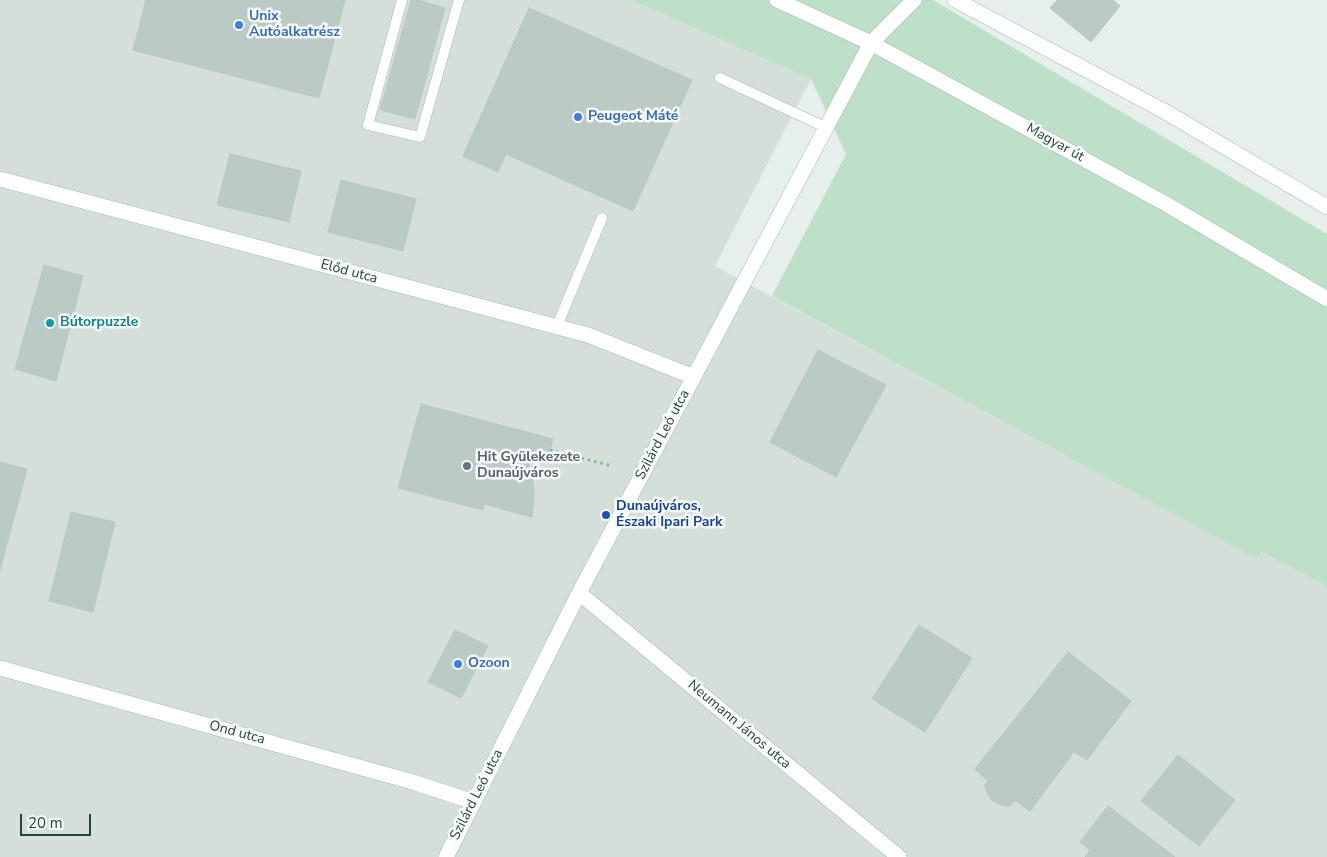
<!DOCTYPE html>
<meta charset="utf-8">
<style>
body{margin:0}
#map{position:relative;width:1327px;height:857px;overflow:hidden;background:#e6efeb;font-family:"Nunito Sans",sans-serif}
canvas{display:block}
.scale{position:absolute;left:20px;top:814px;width:71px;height:22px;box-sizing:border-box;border:2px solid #24423a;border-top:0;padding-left:6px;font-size:15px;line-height:18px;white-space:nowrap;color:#24423a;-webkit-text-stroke:4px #f7fbf9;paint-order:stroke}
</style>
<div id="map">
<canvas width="1327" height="857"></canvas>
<div class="scale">20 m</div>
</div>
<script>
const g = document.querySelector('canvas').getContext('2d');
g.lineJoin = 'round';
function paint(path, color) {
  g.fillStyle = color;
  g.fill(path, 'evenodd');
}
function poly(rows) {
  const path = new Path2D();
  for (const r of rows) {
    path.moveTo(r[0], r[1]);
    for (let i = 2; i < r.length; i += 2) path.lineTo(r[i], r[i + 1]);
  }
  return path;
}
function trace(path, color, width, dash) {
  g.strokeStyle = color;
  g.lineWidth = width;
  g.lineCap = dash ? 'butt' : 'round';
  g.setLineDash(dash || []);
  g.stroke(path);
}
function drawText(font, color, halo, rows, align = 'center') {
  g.font = font + ' "Nunito Sans",sans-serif';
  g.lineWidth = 5;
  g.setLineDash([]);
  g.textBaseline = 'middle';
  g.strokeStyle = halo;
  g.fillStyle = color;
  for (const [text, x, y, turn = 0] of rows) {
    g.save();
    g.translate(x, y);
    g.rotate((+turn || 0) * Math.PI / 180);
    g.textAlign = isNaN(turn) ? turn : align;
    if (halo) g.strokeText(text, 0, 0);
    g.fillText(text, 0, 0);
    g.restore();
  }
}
paint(poly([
 [0,0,630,0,811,79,715,266,1255,558,1262,552,1327,587,1327,857,0,857]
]), '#d4dfda');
paint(poly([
 [630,0,933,0,1327,234,1327,587,1262,552,1256,559,772,296,846,154,811,79]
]), '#bfe0c8');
const building = poly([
 [146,0,345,0,319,98,133,50,146,0],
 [411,0,418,0,445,8,415,119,380,110,411,0],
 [1057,0,1113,0,1120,6,1091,42,1050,8,1057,0],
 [529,8,692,80,633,211,506,154,498,172,463,156,529,8],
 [230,154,301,171,289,222,217,205,230,154],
 [341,180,416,199,403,251,328,232,341,180],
 [44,265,83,276,56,381,15,369,44,265],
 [818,350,886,385,836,477,770,442,818,350],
 [421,404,553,439,547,460,527,455,534,487,534,499,532,517,484,504,483,510,398,488,421,404],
 [0,462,27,469,0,570,0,462],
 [71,512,115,522,93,612,49,601,71,512],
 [919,625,972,658,925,732,872,699,919,625],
 [455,630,488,646,461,698,428,682,455,630],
 [1068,652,1131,701,1087,760,1074,752,1030,811,1015,800,1010,806,1000,805,992,800,988,794,984,786,988,781,975,769,1068,652],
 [1178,755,1235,800,1199,846,1141,801,1178,755],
 [1108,806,1175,857,1085,857,1090,850,1080,842,1108,806]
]);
paint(building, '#bbcac4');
trace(building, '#b8c9c2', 1);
const service = poly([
 [402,0,368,125,420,137,459,0],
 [720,78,825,127],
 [557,326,602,218]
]);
const minor = poly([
 [955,0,1164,111,1327,207],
 [0,179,588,335,694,377],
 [579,593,899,857],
 [0,668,413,782,474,802],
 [446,857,579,593,871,43,914,0]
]);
const tertiary = poly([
 [777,0,871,43,1166,204,1327,299]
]);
trace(service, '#a8b8b2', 11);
trace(minor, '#a8b8b2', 16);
trace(tertiary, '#a8b8b2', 16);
trace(poly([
 [550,450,612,466]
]), '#86b3a5', 3, [2.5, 4]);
trace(service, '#fff', 10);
trace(minor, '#fff', 15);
trace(tertiary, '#fff', 15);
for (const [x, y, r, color] of [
 [239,25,5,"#3f7fe0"],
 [578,117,5,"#3f7fe0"],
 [50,323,5,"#0f9aa8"],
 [467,466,5,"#6b7280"],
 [606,515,5,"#1a4fb4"],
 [458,664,5,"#3f7fe0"]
]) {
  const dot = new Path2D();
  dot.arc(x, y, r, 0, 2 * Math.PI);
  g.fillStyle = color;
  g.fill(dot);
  trace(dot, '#f7fbf9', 2);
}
drawText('bold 14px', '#366cbe', '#f7fbf9', [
 ["Unix",249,17],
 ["Autóalkatrész",249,33],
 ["Peugeot Máté",588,117],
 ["Ozoon",468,664]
], 'left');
drawText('14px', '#24423a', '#f7fbf9', [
 ["Magyar út",1055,143,29],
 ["Előd utca",349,272,15],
 ["Szilárd Leó utca",663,435,-62],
 ["Neumann János utca",739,725,40],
 ["Ond utca",237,733,15],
 ["Szilárd Leó utca",477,795,-63]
]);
drawText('bold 14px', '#0d838f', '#f7fbf9', [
 ["Bútorpuzzle",60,323]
], 'left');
drawText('bold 14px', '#5b616d', '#f7fbf9', [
 ["Hit Gyülekezete",477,458],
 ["Dunaújváros",477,474]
], 'left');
drawText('bold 14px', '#164399', '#f7fbf9', [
 ["Dunaújváros,",616,507],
 ["Északi Ipari Park",616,523]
], 'left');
</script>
